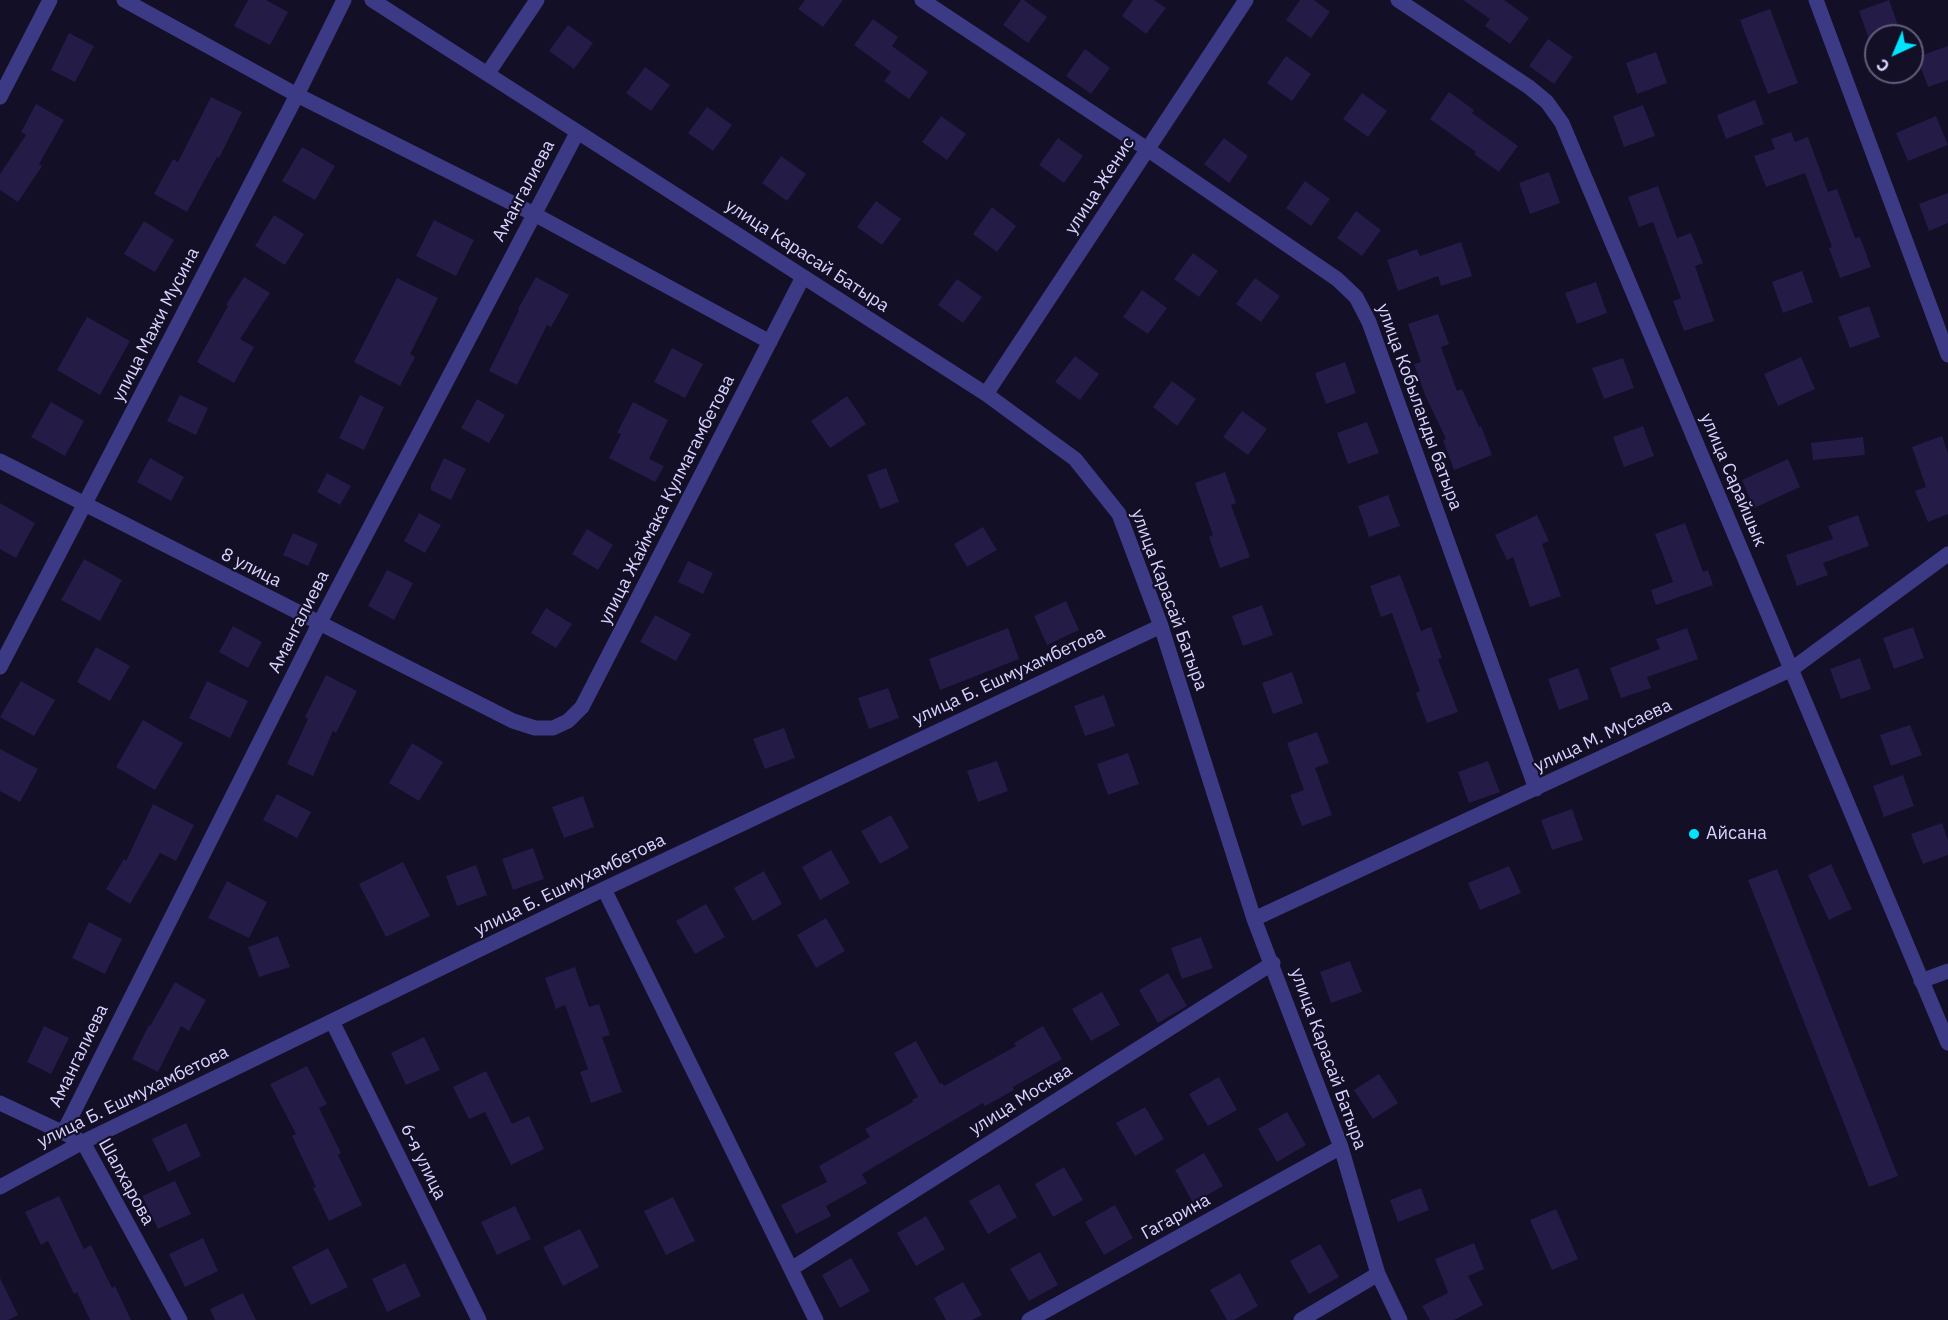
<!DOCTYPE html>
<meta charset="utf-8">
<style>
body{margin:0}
#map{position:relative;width:1948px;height:1320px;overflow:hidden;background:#130f26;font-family:"IBM Plex Sans",sans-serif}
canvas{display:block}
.north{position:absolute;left:1864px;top:24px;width:60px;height:60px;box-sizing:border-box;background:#130f26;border:2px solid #625e7d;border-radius:50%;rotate:224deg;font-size:16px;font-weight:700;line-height:24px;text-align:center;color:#d9d4ff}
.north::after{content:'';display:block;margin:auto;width:21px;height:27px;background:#00e5ff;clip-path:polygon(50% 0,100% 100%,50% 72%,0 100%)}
</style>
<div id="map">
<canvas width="1948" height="1320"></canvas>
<div class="north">С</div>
</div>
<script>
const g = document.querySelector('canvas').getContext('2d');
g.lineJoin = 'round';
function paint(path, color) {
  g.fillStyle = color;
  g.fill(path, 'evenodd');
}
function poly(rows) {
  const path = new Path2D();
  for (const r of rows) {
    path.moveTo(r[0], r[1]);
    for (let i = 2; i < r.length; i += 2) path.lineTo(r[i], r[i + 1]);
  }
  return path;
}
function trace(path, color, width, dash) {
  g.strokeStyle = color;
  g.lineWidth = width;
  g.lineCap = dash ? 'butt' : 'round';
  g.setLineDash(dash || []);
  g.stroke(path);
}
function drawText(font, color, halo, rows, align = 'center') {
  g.font = font + ' "IBM Plex Sans",sans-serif';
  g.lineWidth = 4.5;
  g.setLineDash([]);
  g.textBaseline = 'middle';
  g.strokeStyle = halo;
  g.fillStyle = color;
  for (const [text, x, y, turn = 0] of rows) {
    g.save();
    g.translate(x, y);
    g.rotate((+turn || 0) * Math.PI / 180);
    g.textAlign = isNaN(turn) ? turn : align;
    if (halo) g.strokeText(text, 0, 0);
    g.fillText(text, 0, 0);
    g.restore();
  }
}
paint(poly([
 [248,0,266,0,288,12,270,45,234,26],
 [805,0,843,0,823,27,798,9],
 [1021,0,1024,0,1047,17,1028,43,1003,25],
 [1133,0,1154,0,1166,8,1146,34,1122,16],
 [1300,0,1314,0,1330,12,1311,38,1286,20],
 [1463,0,1504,0,1529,18,1510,44,1485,26,1490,19],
 [1889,0,1900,31,1886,36,1876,36,1876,40,1870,42,1859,11],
 [1770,9,1798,83,1768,94,1740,20],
 [873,19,898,37,892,46,928,72,909,99,884,81,891,72,854,45],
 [568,25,593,43,574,69,549,51],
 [69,33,94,46,75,82,51,70],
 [1548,39,1573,57,1554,84,1529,66],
 [1948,46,1948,80,1928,87,1917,57],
 [1085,49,1110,68,1091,94,1066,76],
 [1656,52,1667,83,1637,94,1626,63],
 [1286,56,1311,74,1292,101,1267,83],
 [645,67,670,85,651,111,626,93],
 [1449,92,1474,110,1472,113,1518,146,1499,172,1474,154,1476,152,1430,119],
 [1362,93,1387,111,1368,137,1343,119],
 [211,97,242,112,219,158,217,157,187,212,154,194,173,159,178,162],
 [1755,100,1764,124,1726,139,1717,115],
 [36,104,64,120,39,164,42,166,18,202,0,190,0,174,26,135,21,132],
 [1643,105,1655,136,1624,147,1613,116],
 [707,107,732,125,713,151,688,133],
 [941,116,966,134,947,160,922,142],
 [1936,116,1948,145,1908,161,1896,133],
 [1791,132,1795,142,1808,137,1828,192,1837,189,1855,238,1860,237,1871,267,1840,278,1829,248,1832,247,1805,173,1766,187,1754,156,1775,149,1771,139],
 [1058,138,1083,156,1064,183,1039,165],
 [1224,138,1248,156,1229,183,1204,164],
 [302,147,335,166,315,200,282,181],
 [781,156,806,174,787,201,762,183],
 [1549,172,1560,203,1530,214,1519,183],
 [1305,181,1330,199,1311,226,1286,208],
 [1658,186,1677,238,1691,233,1703,263,1695,266,1714,321,1684,331,1673,301,1681,298,1653,222,1639,227,1628,197],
 [1948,193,1948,223,1929,231,1919,204],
 [876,201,901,219,882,245,857,227],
 [992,207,1016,226,997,252,973,234],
 [1356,211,1381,230,1362,256,1337,238],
 [274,215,304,234,285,265,255,246],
 [434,220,474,240,456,276,416,256],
 [144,221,174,240,155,272,124,254],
 [1461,242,1472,276,1441,286,1438,276,1398,291,1387,260,1417,249,1420,256],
 [1193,253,1218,271,1199,297,1174,279],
 [1802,271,1813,302,1783,313,1772,282],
 [244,277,270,293,240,339,254,347,234,383,197,362,228,306,226,305],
 [536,277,569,295,551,327,547,325,517,385,489,371,519,310,518,309],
 [397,278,438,298,410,354,415,357,400,386,354,362],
 [1255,278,1280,296,1261,322,1236,304],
 [957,279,982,297,963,323,938,305],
 [1596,282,1607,313,1577,324,1565,293],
 [1142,290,1167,308,1148,334,1123,317],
 [1869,306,1880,337,1850,348,1838,317],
 [1438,314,1449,344,1441,347,1457,391,1462,389,1479,427,1481,426,1492,455,1454,470,1443,440,1446,439,1425,395,1414,364,1421,362,1408,324],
 [87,317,130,341,100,395,57,370],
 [672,348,703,364,685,398,654,382],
 [1075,356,1099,374,1080,400,1055,382],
 [1801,357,1815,389,1778,406,1764,374],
 [1623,358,1634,388,1604,399,1592,368],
 [1345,362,1356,393,1326,404,1315,373],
 [1172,381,1196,399,1177,426,1153,407],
 [180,395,208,408,196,435,167,421],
 [360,395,384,407,364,450,339,438],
 [847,396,866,424,830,448,811,421],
 [477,399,505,415,489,443,461,428],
 [51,402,84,421,65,456,31,437],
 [633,402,668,420,649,459,664,466,655,482,609,458,621,434,617,433],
 [1242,411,1267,429,1248,455,1223,437],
 [1367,422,1379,453,1348,464,1337,433],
 [1643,426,1654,456,1624,467,1613,437],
 [1942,436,1948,453,1948,514,1928,522,1915,491,1926,487,1912,447],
 [1863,437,1865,455,1813,460,1811,443],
 [150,458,184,477,171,501,137,482],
 [444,458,466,469,451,500,431,490,431,485],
 [1788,459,1800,487,1754,508,1742,480],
 [886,468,899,502,880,509,867,475],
 [1225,472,1236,503,1231,505,1250,557,1220,568,1209,537,1213,535,1195,483],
 [327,473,351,486,340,505,317,492],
 [1388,495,1400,526,1369,537,1358,506],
 [0,503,35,523,16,558,0,549],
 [419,513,441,525,425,553,404,541],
 [1537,515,1549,541,1542,544,1561,596,1530,607,1513,557,1507,560,1495,535],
 [1858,515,1869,546,1823,563,1828,575,1797,586,1786,555,1833,539,1828,526],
 [1685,523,1703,572,1708,570,1713,585,1656,605,1651,590,1673,582,1655,534],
 [983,527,997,550,967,567,954,544],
 [587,529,613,545,598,570,572,554],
 [293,533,318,544,308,566,283,555],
 [84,559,122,580,100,621,61,600],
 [688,561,713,573,703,594,678,582],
 [387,570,413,583,394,620,368,606],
 [1400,575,1421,631,1431,627,1442,658,1438,659,1458,712,1427,723,1416,693,1420,691,1392,613,1381,617,1370,586],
 [1066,601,1079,630,1047,645,1034,616],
 [1262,605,1273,635,1243,646,1232,616],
 [546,608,572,624,556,648,531,633],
 [655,615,691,634,676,661,640,642],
 [233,626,262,642,248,668,219,652],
 [1913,627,1924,658,1894,669,1883,638],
 [1008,628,1019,659,940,690,929,659],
 [1687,628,1698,659,1647,677,1651,688,1621,698,1610,668,1660,649,1656,639],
 [96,647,130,666,110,701,77,682],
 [1860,658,1871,689,1841,699,1830,669],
 [1578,668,1589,699,1559,710,1548,679],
 [1292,672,1303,703,1273,714,1262,683],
 [326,675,357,691,336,733,333,731,313,776,287,764,308,719,305,717],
 [21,681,55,700,34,736,0,717],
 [207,681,248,701,230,738,189,718],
 [888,688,899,718,869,729,858,698],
 [1104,695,1115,726,1085,736,1074,706],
 [143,720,183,743,155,790,116,767],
 [1910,725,1922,755,1891,766,1880,735],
 [784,728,795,758,765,769,753,739],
 [1317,732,1329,763,1315,768,1332,815,1302,826,1290,795,1304,790,1287,743],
 [412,743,443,762,419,801,389,783],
 [0,749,38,769,20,802,0,791],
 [1128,753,1139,784,1108,795,1097,764],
 [997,761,1008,791,978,802,967,771],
 [1488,761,1500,792,1469,803,1458,772],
 [1903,775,1914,806,1884,817,1873,786],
 [277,794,311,812,297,838,263,820],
 [583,796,594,827,564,838,552,807],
 [153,804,194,825,176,861,160,853,130,904,106,889,124,859,126,861],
 [1572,809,1583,840,1552,850,1541,820],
 [891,815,909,848,880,864,861,831],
 [1942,823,1948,840,1948,855,1923,864,1911,834],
 [533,848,544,879,513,890,502,859],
 [831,850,850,883,820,900,802,867],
 [403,862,430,916,386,937,359,884],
 [1831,864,1852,909,1829,920,1808,875],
 [476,865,487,895,457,906,446,876],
 [1509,866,1521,893,1480,910,1468,883],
 [1777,869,1898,1176,1869,1187,1748,880],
 [764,871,782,904,753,921,734,888],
 [227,881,267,902,249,938,208,918],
 [706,904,725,937,695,954,676,921],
 [826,918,845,951,816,968,797,935],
 [89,922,122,939,105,974,72,958],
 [278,936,290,967,259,977,248,947],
 [1201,937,1213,968,1182,979,1171,948],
 [1350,961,1362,992,1331,1003,1320,972],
 [575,967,589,1007,599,1004,610,1035,602,1037,622,1092,591,1103,580,1072,588,1069,565,1005,556,1009,545,978],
 [1168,973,1187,1006,1158,1023,1139,990],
 [175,982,206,1000,189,1031,181,1026,158,1072,132,1059,149,1025,150,1026],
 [1102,992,1120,1025,1091,1041,1072,1009],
 [44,1026,69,1038,51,1074,27,1062],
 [1043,1026,1062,1059,1013,1087,1014,1090,985,1106,983,1103,862,1174,867,1183,826,1206,831,1216,796,1234,781,1205,827,1182,819,1166,870,1137,865,1129,913,1102,912,1100,918,1097,894,1053,916,1041,940,1084,942,1083,944,1086,1016,1046,1014,1043],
 [424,1037,440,1070,406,1085,391,1053],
 [307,1066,327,1104,319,1108,341,1153,338,1155,362,1205,329,1221,313,1188,316,1187,292,1136,296,1134,270,1084],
 [486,1071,512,1124,529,1116,544,1149,511,1165,485,1112,469,1119,453,1087],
 [1379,1074,1398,1103,1373,1119,1354,1090],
 [1219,1077,1237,1110,1208,1126,1189,1094],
 [1145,1107,1164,1139,1135,1156,1116,1123],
 [1287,1112,1306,1145,1277,1162,1258,1129],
 [186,1123,201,1156,168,1172,152,1139],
 [1204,1153,1223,1186,1193,1203,1175,1170],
 [1064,1167,1083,1200,1053,1217,1035,1184],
 [175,1181,191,1214,158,1229,142,1196],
 [999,1184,1017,1217,988,1234,969,1201],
 [1421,1188,1429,1210,1398,1222,1390,1200],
 [59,1196,84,1249,91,1245,112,1288,115,1286,131,1320,90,1320,77,1292,74,1294,48,1241,41,1245,25,1212],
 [673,1197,695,1241,666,1255,644,1211],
 [1115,1205,1133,1238,1104,1255,1085,1222],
 [515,1206,531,1239,497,1255,481,1222],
 [1556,1209,1578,1259,1552,1270,1530,1220],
 [926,1216,945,1249,916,1266,897,1233],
 [580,1229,599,1267,563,1286,543,1247],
 [203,1238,218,1271,185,1287,169,1254],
 [1474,1243,1484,1269,1468,1276,1483,1305,1454,1320,1430,1320,1422,1306,1448,1293,1435,1259],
 [1320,1244,1339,1277,1309,1294,1290,1261],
 [328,1248,348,1287,311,1305,292,1267],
 [1040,1252,1058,1285,1029,1301,1010,1269],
 [851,1258,870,1291,840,1308,822,1275],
 [405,1263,421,1296,387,1312,372,1279],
 [1240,1273,1258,1306,1234,1320,1227,1320,1210,1290],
 [0,1278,18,1315,8,1320,0,1320],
 [963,1282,982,1315,972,1320,946,1320,934,1298],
 [243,1293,256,1320,215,1320,210,1309]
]), '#241b47');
trace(poly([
 [124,0,297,95,534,214,770,342],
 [372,0,986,394,1075,459,1119,514,1161,626,1254,919,1341,1147,1378,1274,1400,1320],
 [922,0,1147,149,1337,279,1356,297,1369,322,1536,789],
 [1398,0,1529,87,1547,102,1562,123,1948,1043],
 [1816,0,1948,355],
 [488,73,537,0],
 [0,97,50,0],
 [986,394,1246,0],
 [0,461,513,721,535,728,553,728,568,721,582,707,803,277],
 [0,667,297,95,344,0],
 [604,889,816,1320],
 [1254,919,1792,669,1948,554],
 [1921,981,1948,971],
 [332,1021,479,1320],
 [0,1103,83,1142,180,1320],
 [63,1133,319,624,577,133],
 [0,1187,83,1142,604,889,1161,626],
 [791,1269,1273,963],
 [1029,1320,1341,1147],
 [1301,1320,1378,1274]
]), '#3d3a85', 15);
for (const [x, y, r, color] of [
 [1694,834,6,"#00e5ff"]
]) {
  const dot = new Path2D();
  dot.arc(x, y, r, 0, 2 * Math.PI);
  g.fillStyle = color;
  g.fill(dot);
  trace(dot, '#130f26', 2);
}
drawText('18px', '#d9d4ff', '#130f26', [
 ["улица Женис",1100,186,-57],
 ["Амангалиева",524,191,-62],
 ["улица Карасай Батыра",807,256,33],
 ["улица Мажи Мусина",156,325,-63],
 ["улица Кобыланды батыра",1419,407,70],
 ["улица Сарайшык",1733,480,67],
 ["улица Жаймака Кулмагамбетова",667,500,-63],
 ["8 улица",251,568,27],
 ["улица Карасай Батыра",1169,600,70],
 ["Амангалиева",299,622,-63],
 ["улица Б. Ешмухамбетова",1009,676,-25],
 ["улица М. Мусаева",1603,736,-25],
 ["улица Б. Ешмухамбетова",570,885,-26],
 ["Амангалиева",79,1056,-64],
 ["улица Карасай Батыра",1328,1059,70],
 ["улица Б. Ешмухамбетова",133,1097,-26],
 ["улица Москва",1021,1100,-32],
 ["6-я улица",423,1162,64],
 ["Шалхарова",126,1182,61],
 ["Гагарина",1176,1217,-29]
]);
drawText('18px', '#d9d4ff', '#130f26', [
 ["Айсана",1706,834]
], 'left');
</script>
